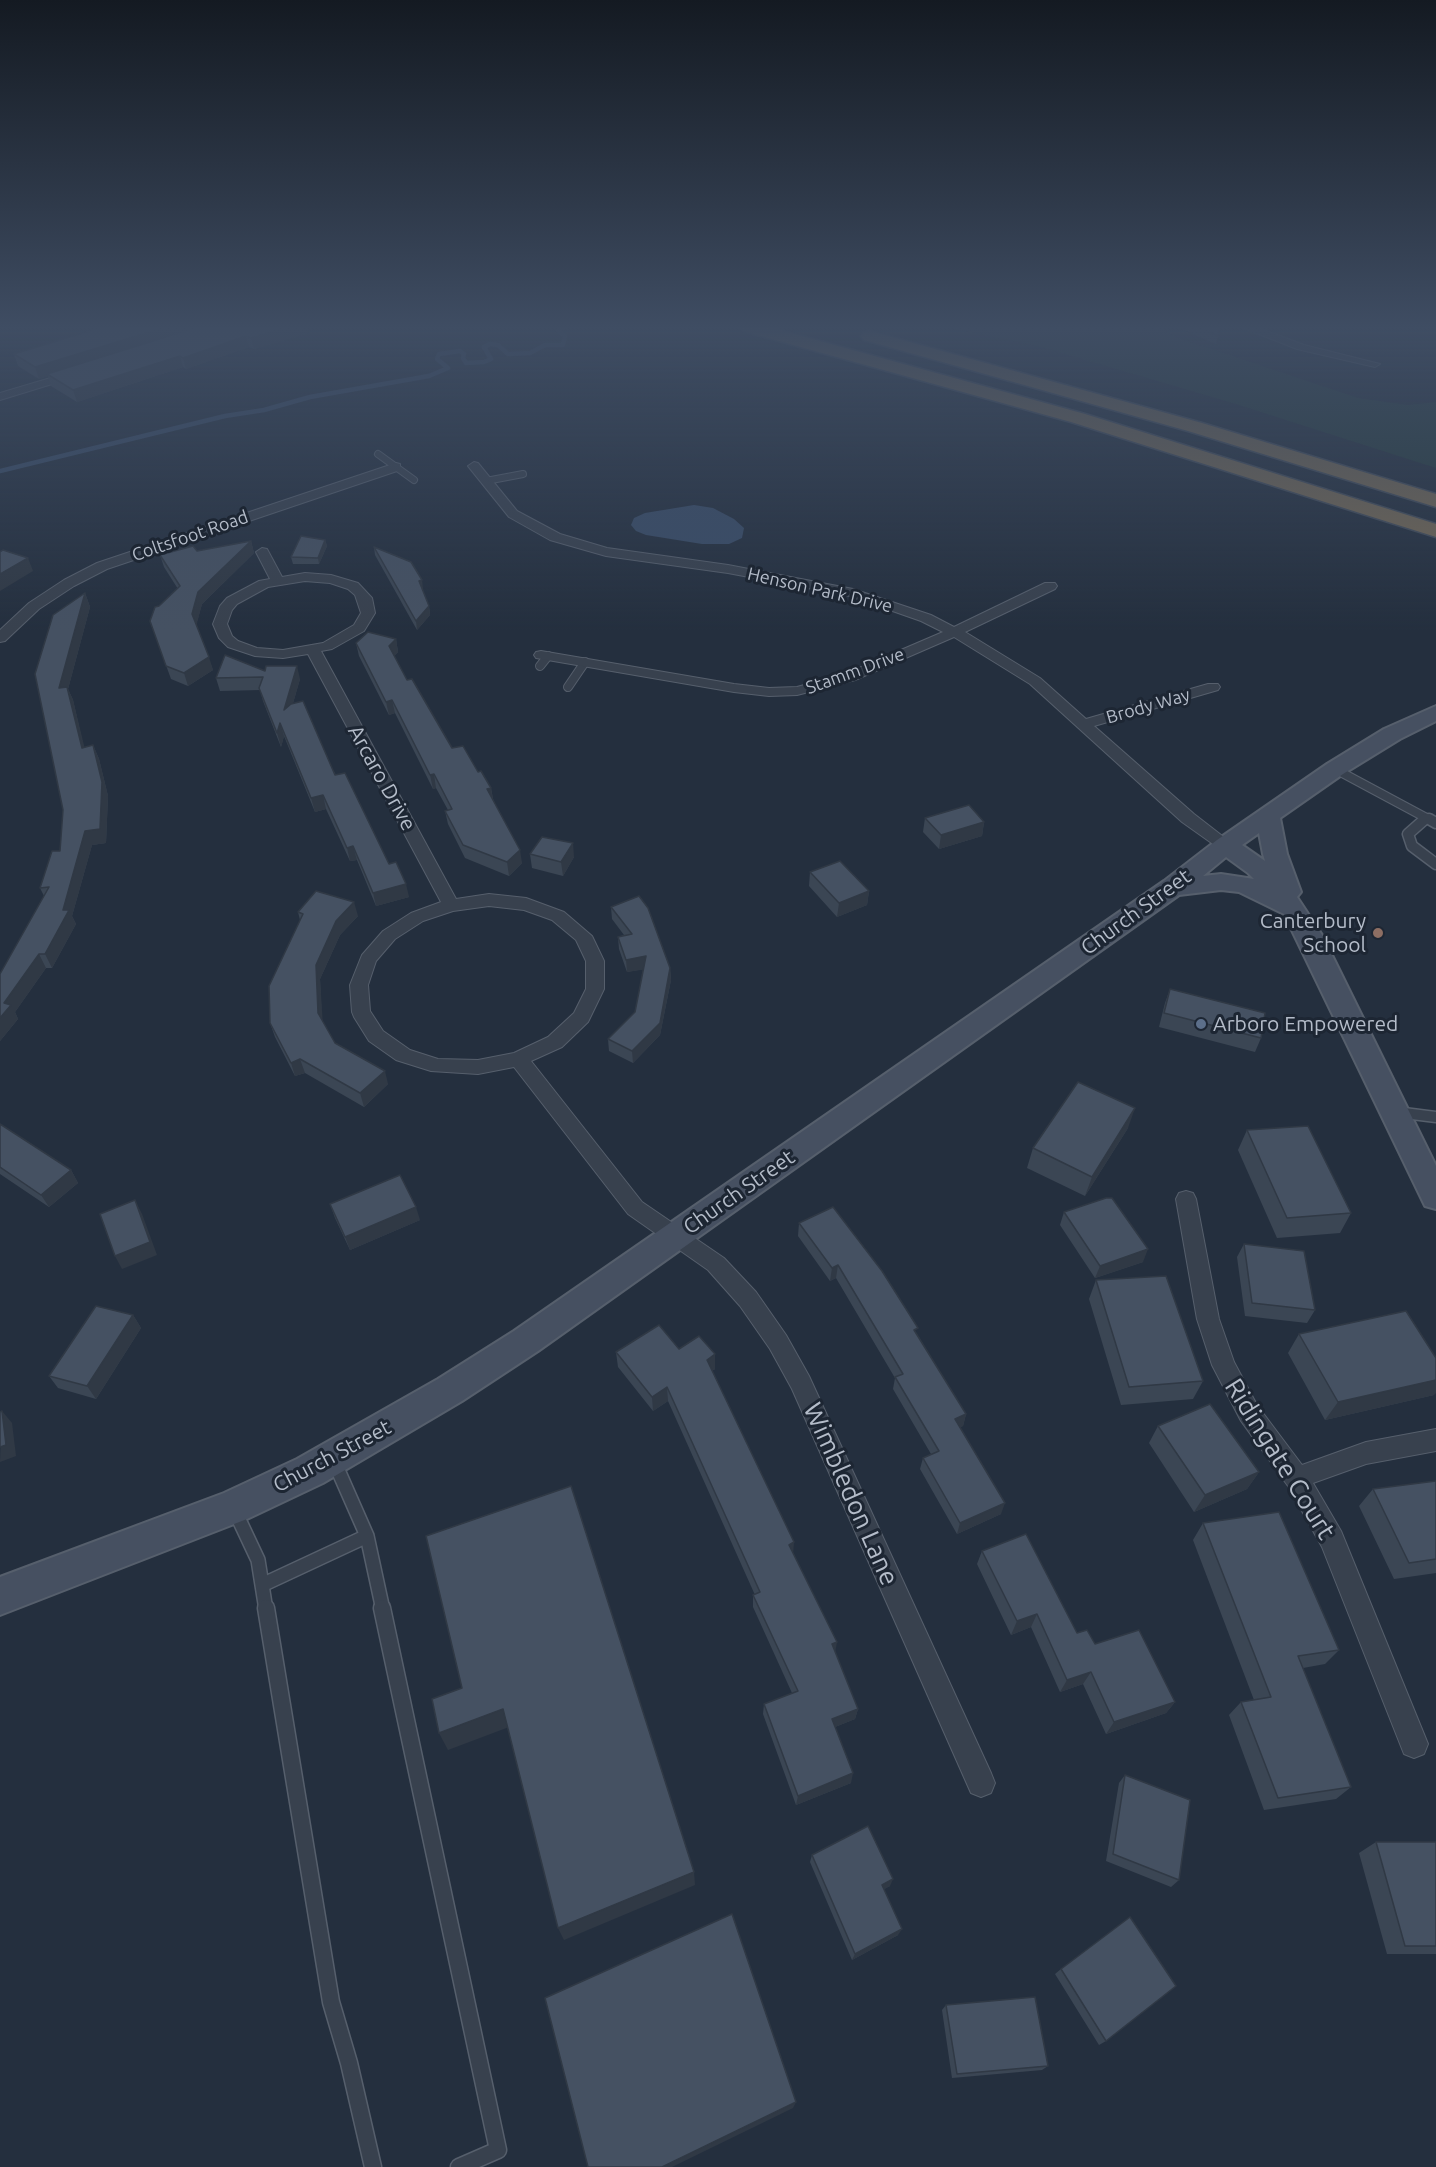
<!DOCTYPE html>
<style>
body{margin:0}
canvas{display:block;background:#242f3e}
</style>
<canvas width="1436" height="2167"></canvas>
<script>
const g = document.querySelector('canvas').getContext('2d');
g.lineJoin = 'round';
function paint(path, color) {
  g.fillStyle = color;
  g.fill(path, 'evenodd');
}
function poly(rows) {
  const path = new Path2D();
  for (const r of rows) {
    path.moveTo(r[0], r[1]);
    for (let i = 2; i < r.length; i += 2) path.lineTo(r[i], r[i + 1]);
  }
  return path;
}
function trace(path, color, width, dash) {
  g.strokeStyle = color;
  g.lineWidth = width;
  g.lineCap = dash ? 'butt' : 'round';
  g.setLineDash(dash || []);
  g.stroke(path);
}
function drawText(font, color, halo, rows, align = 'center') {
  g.font = font + ' Ubuntu,sans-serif';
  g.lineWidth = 6;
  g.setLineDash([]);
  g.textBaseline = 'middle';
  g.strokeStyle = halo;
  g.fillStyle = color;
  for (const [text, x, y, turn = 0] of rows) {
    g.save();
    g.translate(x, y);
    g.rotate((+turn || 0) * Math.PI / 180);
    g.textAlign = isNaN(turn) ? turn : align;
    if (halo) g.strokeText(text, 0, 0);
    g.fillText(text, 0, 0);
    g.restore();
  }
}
paint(poly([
 [947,327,1158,327,1178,338,1358,398,1408,405,1436,402,1436,468,1236,404,1045,348]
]), '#263c3f');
paint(poly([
 [694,505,713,508,734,519,744,528,742,538,729,544,702,544,646,535,636,531,631,525,634,518,645,513]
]), '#394c67');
trace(poly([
 [0,471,225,416,264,410,310,397,429,376,448,368,437,359,439,354,460,351,464,354,463,358,466,363,484,362,491,359,484,347,490,344,498,345,508,354,530,353,545,345,563,345,565,336,558,331,564,327]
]), '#394c67', 4.5);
const laneFar4 = poly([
 [378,454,414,480],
 [486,481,523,474]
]);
const laneFar3 = poly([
 [540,666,548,656],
 [568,687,585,662],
 [1335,769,1432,821],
 [1423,821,1426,818]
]);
const laneFar2 = poly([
 [1425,819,1408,834,1412,846,1436,864],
 [1429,819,1436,823],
 [1396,1112,1436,1117]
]);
const laneFar1 = poly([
 [334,1461,367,1536],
 [234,1509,258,1560,266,1610],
 [262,1585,367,1536,383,1610]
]);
const lane = poly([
 [266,1608,331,2002,349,2063,373,2167],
 [382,1608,498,2150,459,2167]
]);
const street = poly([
 [1241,327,1256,327,1304,345,1380,364,1375,367,1297,349,1241,327],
 [74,371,79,374,78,376,0,400,0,393,74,371],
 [474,462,478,463,517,511,560,534,607,548,728,565,853,589,931,615,954,627,1045,583,1055,583,1057,586,1055,589,965,632,1040,678,1086,719,1208,684,1218,684,1220,687,1218,690,1094,726,1194,814,1234,845,1232,849,1220,849,1182,822,1030,684,954,637,855,680,797,695,769,696,734,692,536,658,534,655,536,652,541,651,734,684,769,688,797,687,845,674,943,632,921,621,850,596,728,573,606,556,550,540,509,517,468,466,474,462],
 [396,463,400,464,400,470,107,569,74,586,39,609,5,641,0,642,0,630,29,603,64,580,97,563,396,463],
 [262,548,267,549,282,577,305,573,331,575,358,583,372,598,375,613,364,631,332,649,321,651,456,899,489,894,526,898,564,912,592,936,604,961,604,989,588,1022,562,1047,531,1061,642,1202,724,1258,756,1292,786,1335,809,1376,991,1773,995,1783,991,1793,981,1797,971,1793,792,1389,770,1349,740,1306,708,1270,628,1214,514,1067,478,1074,431,1071,396,1060,369,1041,354,1017,352,1012,350,985,362,955,383,931,411,913,441,902,308,654,283,658,255,656,228,647,219,638,213,624,220,606,227,598,259,581,270,579,256,552,262,548],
 [305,581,330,583,348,589,355,595,361,613,354,625,323,643,283,650,257,648,238,641,232,636,227,624,232,610,237,604,268,587,305,581],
 [489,906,524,910,552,920,576,940,586,961,586,989,574,1013,548,1037,514,1053,478,1060,438,1059,410,1050,383,1031,370,1011,368,985,376,961,395,939,423,921,453,911,489,906],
 [1186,1191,1193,1193,1196,1199,1219,1319,1234,1362,1257,1405,1302,1465,1366,1442,1436,1429,1436,1451,1366,1464,1313,1483,1341,1531,1428,1744,1424,1754,1414,1758,1404,1754,1322,1547,1288,1486,1241,1421,1212,1365,1197,1319,1176,1199,1179,1193,1186,1191]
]);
const secondary = poly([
 [1436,706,1436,721,1400,739,1343,774,1280,818,1287,854,1301,892,1297,897,1322,935,1436,1166,1436,1209,1425,1206,1284,914,1239,892,1221,890,1179,895,538,1351,462,1401,323,1483,247,1519,0,1615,0,1577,224,1493,297,1459,438,1379,514,1331,1164,881,1217,840,1327,764,1384,729,1436,706],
 [1259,833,1263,854,1265,861,1242,845,1259,833],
 [1226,857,1248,873,1254,879,1221,874,1203,876,1226,857]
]);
const highway = poly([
 [741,327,769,327,1085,414,1436,524,1436,537,1071,422,743,331,741,327],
 [870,331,1202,423,1436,494,1436,507,1188,431,864,340,861,336,864,332,870,331]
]);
trace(laneFar4, '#565f6c', 8);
trace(laneFar3, '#565f6c', 10);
trace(laneFar2, '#565f6c', 13);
trace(laneFar1, '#565f6c', 16);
trace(lane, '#565f6c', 19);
trace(street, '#565f6c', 2);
trace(secondary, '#565f6c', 4);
trace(highway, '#434c59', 3);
trace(laneFar4, '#38414e', 6);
trace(laneFar3, '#38414e', 8);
trace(laneFar2, '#38414e', 10);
trace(laneFar1, '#38414e', 13);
trace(lane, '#38414e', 16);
paint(street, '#38414e');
paint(secondary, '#465061');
paint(highway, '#746855');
paint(poly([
 [103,327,309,333,254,349,249,347,186,369,183,367,77,402,51,386,48,376,39,379,18,366,14,354],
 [1177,327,1220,327,1216,344],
 [325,540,327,546,319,564,293,564,291,557],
 [251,541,254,553,202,604,196,625,213,670,188,686,171,679,150,621,159,606,178,589,164,567,160,555,197,551],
 [374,547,423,589,422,589,429,606,430,615,417,630,375,555],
 [85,593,90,607,68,689,73,700,84,748,93,745,99,759,108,796,106,843,92,845,72,916,76,924,52,968,46,968,15,1012,18,1019,0,1041,0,974,44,896,40,888,60,851,63,810,35,674],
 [396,639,398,652,394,656,407,680,452,748,478,772,491,788,493,799,522,863,509,876,465,858,448,824,445,811,448,810,436,788,433,789,395,713,389,715,359,656,356,643],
 [265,671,300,679,293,703,409,897,376,906,357,860,350,861,326,809,315,812,284,736,281,747,263,701,260,690,220,691,216,678],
 [925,818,984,822,982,836,939,849,923,832],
 [530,854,574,857,563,876,532,868],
 [810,872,869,891,867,905,837,917,809,886],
 [611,907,670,968,671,980,660,1035,633,1063,609,1051,608,1039,635,1012,644,969,627,972,619,949,618,937,624,935,612,919],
 [298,912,358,916,340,935,320,979,322,1021,335,1043,388,1084,364,1107,305,1073,295,1076,275,1037,270,1023,300,920],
 [1170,989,1261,1038,1255,1052,1159,1027,1165,1003],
 [0,1124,71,1170,78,1183,49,1207,0,1174],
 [1128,1128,1085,1196,1027,1168,1033,1148],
 [1247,1130,1351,1213,1340,1233,1277,1238,1238,1150],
 [330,1204,420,1220,350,1250,335,1218],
 [1064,1212,1143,1262,1095,1278,1060,1225],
 [799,1223,917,1334,966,1414,963,1426,960,1427,1001,1514,957,1534,920,1469,923,1458,931,1454,893,1389,895,1378,836,1278,830,1281,798,1236],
 [1244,1244,1315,1310,1307,1323,1245,1316,1237,1257],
 [1096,1280,1203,1381,1193,1399,1121,1405,1089,1299],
 [133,1315,141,1328,96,1399,58,1388,49,1376],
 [1299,1334,1434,1395,1325,1420,1288,1353],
 [679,1349,715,1369,712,1371,793,1553,835,1652,858,1709,855,1719,835,1727,851,1783,796,1805,763,1714,764,1704,792,1693,753,1607,753,1595,755,1595,668,1401,653,1411,618,1367,616,1352],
 [1158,1426,1259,1472,1247,1489,1194,1512,1149,1443],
 [1436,1481,1436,1573,1394,1579,1359,1506,1373,1489],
 [1203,1523,1339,1650,1325,1664,1303,1668,1351,1787,1336,1799,1264,1810,1229,1715,1241,1702,1254,1700,1193,1540],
 [982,1551,1077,1633,1095,1644,1175,1702,1166,1713,1106,1734,1083,1684,1060,1692,1031,1627,1011,1635,977,1564],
 [1125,1775,1179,1880,1171,1887,1106,1861,1119,1783],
 [1376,1842,1436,1842,1436,1954,1387,1954,1359,1853],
 [812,1855,890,1886,884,1889,898,1935,852,1960,810,1862],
 [1061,1969,1106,2041,1099,2045,1055,1974],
 [946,2005,1048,2066,1042,2070,952,2078,942,2010]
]), '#3b4654');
paint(poly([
 [166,327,206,327,47,374,48,376,39,379,35,367],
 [287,327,307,327,309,333,254,349,251,338],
 [246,336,249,347,186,369,183,358],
 [180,356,183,367,77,402,73,390],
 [325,540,327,546,319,564,318,558],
 [251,541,254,553,202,604,196,627,192,614,198,592],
 [28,558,33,571,0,591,0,574],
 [422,580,423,589,421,589,419,581],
 [85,593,90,607,68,689,73,700,88,762,59,688],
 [429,606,430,615,417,630,416,621],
 [396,639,398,652,392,659,389,646],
 [209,657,213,670,188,686,184,673],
 [297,666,300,679,287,724,284,710],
 [392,700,395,713,389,715,386,702],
 [280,723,284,736,281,747,277,733],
 [93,745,99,759,108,796,106,843,92,845,72,916,76,924,52,968,45,954,63,910],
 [434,774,436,788,433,789,430,775],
 [491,788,493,802,487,789],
 [323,795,326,809,315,812,311,798],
 [984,822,982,836,939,849,941,835],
 [573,843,574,857,563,876,561,862],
 [353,846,357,860,350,861,347,848],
 [520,850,522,863,509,876,507,862],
 [406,884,409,897,376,906,373,893],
 [869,891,867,905,837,917,839,903],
 [354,902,358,916,340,935,320,979,323,1027,318,1013,316,965,336,921],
 [39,954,46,968,15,1012,18,1019,0,1041,0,1018,4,1003],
 [646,956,647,969,627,972,626,960],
 [670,968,671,980,660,1035,633,1063,632,1051],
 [300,1059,305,1073,295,1076,291,1063],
 [385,1071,388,1084,364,1107,360,1093],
 [1135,1108,1128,1128,1085,1196,1092,1177],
 [71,1170,78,1183,49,1207,41,1195],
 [135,1200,142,1214,157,1255,122,1269,115,1256],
 [416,1207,420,1220,350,1250,345,1237],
 [1148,1249,1143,1262,1095,1278,1100,1266],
 [838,1265,836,1278,830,1281,832,1268],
 [133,1315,141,1328,96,1399,87,1386],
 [715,1354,715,1369,707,1374,707,1360],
 [1436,1380,1436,1393,1434,1395,1325,1420,1338,1402],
 [667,1387,668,1401,653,1411,652,1397],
 [2,1411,12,1423,16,1456,0,1462],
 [966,1414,963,1426,951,1430,955,1419],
 [1259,1472,1247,1489,1194,1512,1205,1495],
 [1005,1503,1001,1514,957,1534,960,1523],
 [794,1542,793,1555,789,1545],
 [1037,1614,1031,1627,1011,1635,1017,1621],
 [837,1642,835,1653,832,1644],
 [1091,1672,1083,1684,1060,1692,1067,1680],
 [1175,1702,1166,1713,1106,1734,1114,1722],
 [503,1709,509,1727,448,1750,439,1733],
 [858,1709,855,1719,830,1729,832,1719],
 [853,1773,851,1783,796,1805,798,1796],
 [694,1872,695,1885,564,1940,558,1928],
 [893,1879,890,1886,879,1892,882,1885],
 [902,1929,898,1935,852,1960,855,1954],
 [796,2102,793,2108,672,2167,662,2167]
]), '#303945');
const building = poly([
 [103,327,166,327,35,367,14,354,103,327],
 [198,327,287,327,251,338,246,336,183,358,180,356,73,390,47,374,198,327],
 [1198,327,1220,327,1218,336,1198,327],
 [301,536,325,540,318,558,291,557,301,536],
 [251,541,198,592,192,614,209,657,184,673,166,666,150,621,155,607,159,606,180,586,160,555,193,546,197,551,251,541],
 [374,547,411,562,422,580,419,581,429,606,416,621,374,547],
 [3,550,28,558,0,574,0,552,3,550],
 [85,593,59,688,67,687,82,748,93,745,102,782,100,829,85,831,63,910,69,910,45,954,39,954,4,1003,11,1005,0,1018,0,974,49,887,40,888,52,851,60,851,63,810,35,674,53,615,85,593],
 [368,632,396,639,389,646,407,680,412,679,452,748,463,746,478,772,481,771,491,788,487,789,520,850,507,862,463,845,445,811,452,809,434,774,430,775,392,700,386,702,356,643,368,632],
 [225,655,265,671,266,666,297,666,284,710,291,704,303,701,335,775,345,773,389,864,396,862,406,884,373,893,353,846,347,848,323,795,311,798,280,723,277,733,259,688,263,677,216,678,225,655],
 [969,805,984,822,941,835,925,818,969,805],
 [542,837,573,843,561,862,530,854,542,837],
 [840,861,869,891,839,903,810,872,840,861],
 [316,891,354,902,336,921,316,965,318,1013,335,1043,385,1071,360,1093,300,1059,291,1063,270,1023,269,986,303,914,298,912,316,891],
 [639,896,648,908,670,968,660,1023,632,1051,608,1039,635,1012,646,956,626,960,618,937,632,934,611,907,639,896],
 [1170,989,1265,1013,1261,1038,1164,1013,1170,989],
 [1078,1082,1135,1108,1092,1177,1033,1148,1078,1082],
 [0,1124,71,1170,41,1195,0,1167,0,1124],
 [1308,1126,1351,1213,1287,1218,1247,1130,1308,1126],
 [400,1175,416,1207,345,1237,330,1204,400,1175],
 [1106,1198,1112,1198,1148,1249,1100,1266,1064,1212,1106,1198],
 [135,1200,150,1242,115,1256,100,1214,135,1200],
 [833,1207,882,1271,918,1328,914,1330,966,1414,955,1419,1005,1503,960,1523,923,1458,939,1451,895,1377,903,1374,838,1265,832,1268,799,1223,833,1207],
 [1244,1244,1304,1251,1315,1310,1252,1303,1244,1244],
 [1166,1276,1203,1381,1129,1387,1096,1280,1166,1276],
 [96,1306,133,1315,87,1386,49,1376,96,1306],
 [1406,1311,1436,1358,1436,1380,1338,1402,1299,1334,1406,1311],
 [659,1325,679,1349,699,1336,715,1354,707,1360,794,1542,789,1545,837,1642,832,1644,858,1709,832,1719,853,1773,798,1796,764,1704,798,1691,753,1595,760,1592,667,1387,652,1397,616,1352,659,1325],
 [1210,1404,1259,1472,1205,1495,1158,1426,1210,1404],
 [2,1411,6,1445,0,1447,0,1412,2,1411],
 [1436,1481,1436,1559,1409,1563,1373,1489,1436,1481],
 [571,1486,694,1872,558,1928,503,1709,439,1733,432,1699,462,1688,426,1536,571,1486],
 [1279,1512,1339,1650,1298,1656,1351,1787,1278,1798,1241,1702,1271,1697,1203,1523,1279,1512],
 [1026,1534,1077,1633,1087,1630,1095,1644,1139,1630,1175,1702,1114,1722,1091,1672,1067,1680,1037,1614,1017,1621,982,1551,1026,1534],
 [1125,1775,1190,1800,1179,1880,1113,1854,1125,1775],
 [868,1826,893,1879,882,1885,902,1929,855,1954,812,1855,868,1826],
 [1376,1842,1436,1842,1436,1946,1405,1946,1376,1842],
 [732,1914,796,2102,662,2167,588,2167,545,1998,732,1914],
 [1130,1917,1176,1986,1106,2041,1061,1969,1130,1917],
 [1035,1997,1048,2066,957,2074,946,2005,1035,1997]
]);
paint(building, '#455162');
trace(building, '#303945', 1.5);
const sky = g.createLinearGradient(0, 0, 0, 631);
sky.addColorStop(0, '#141a22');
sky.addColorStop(0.52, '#3f4d63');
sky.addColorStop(1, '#3f4d6300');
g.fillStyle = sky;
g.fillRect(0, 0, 1436, 631);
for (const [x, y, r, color] of [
 [1378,933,6,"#8d6e63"],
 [1201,1024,6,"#5c6f8a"]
]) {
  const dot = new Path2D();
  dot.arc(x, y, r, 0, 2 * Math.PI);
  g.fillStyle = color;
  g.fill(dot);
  trace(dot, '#1d2633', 2);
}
drawText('18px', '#b4bcc9', '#1d2633', [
 ["Coltsfoot Road",190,536,-19],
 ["Henson Park Drive",820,590,13],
 ["Stamm Drive",855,671,-20],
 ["Brody Way",1148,706,-16]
]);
drawText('21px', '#b4bcc9', '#1d2633', [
 ["Arcaro Drive",382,778,61],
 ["Church Street",1136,912,-36],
 ["Church Street",739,1192,-35],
 ["Church Street",332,1456,-28]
]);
drawText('21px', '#b4bcc9', '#1d2633', [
 ["Canterbury",1366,921],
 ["School",1366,945],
 ["Arboro Empowered",1213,1024,"left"]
], 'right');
drawText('26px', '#b4bcc9', '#1d2633', [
 ["Ridingate Court",1280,1459,58],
 ["Wimbledon Lane",851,1494,66]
]);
</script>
